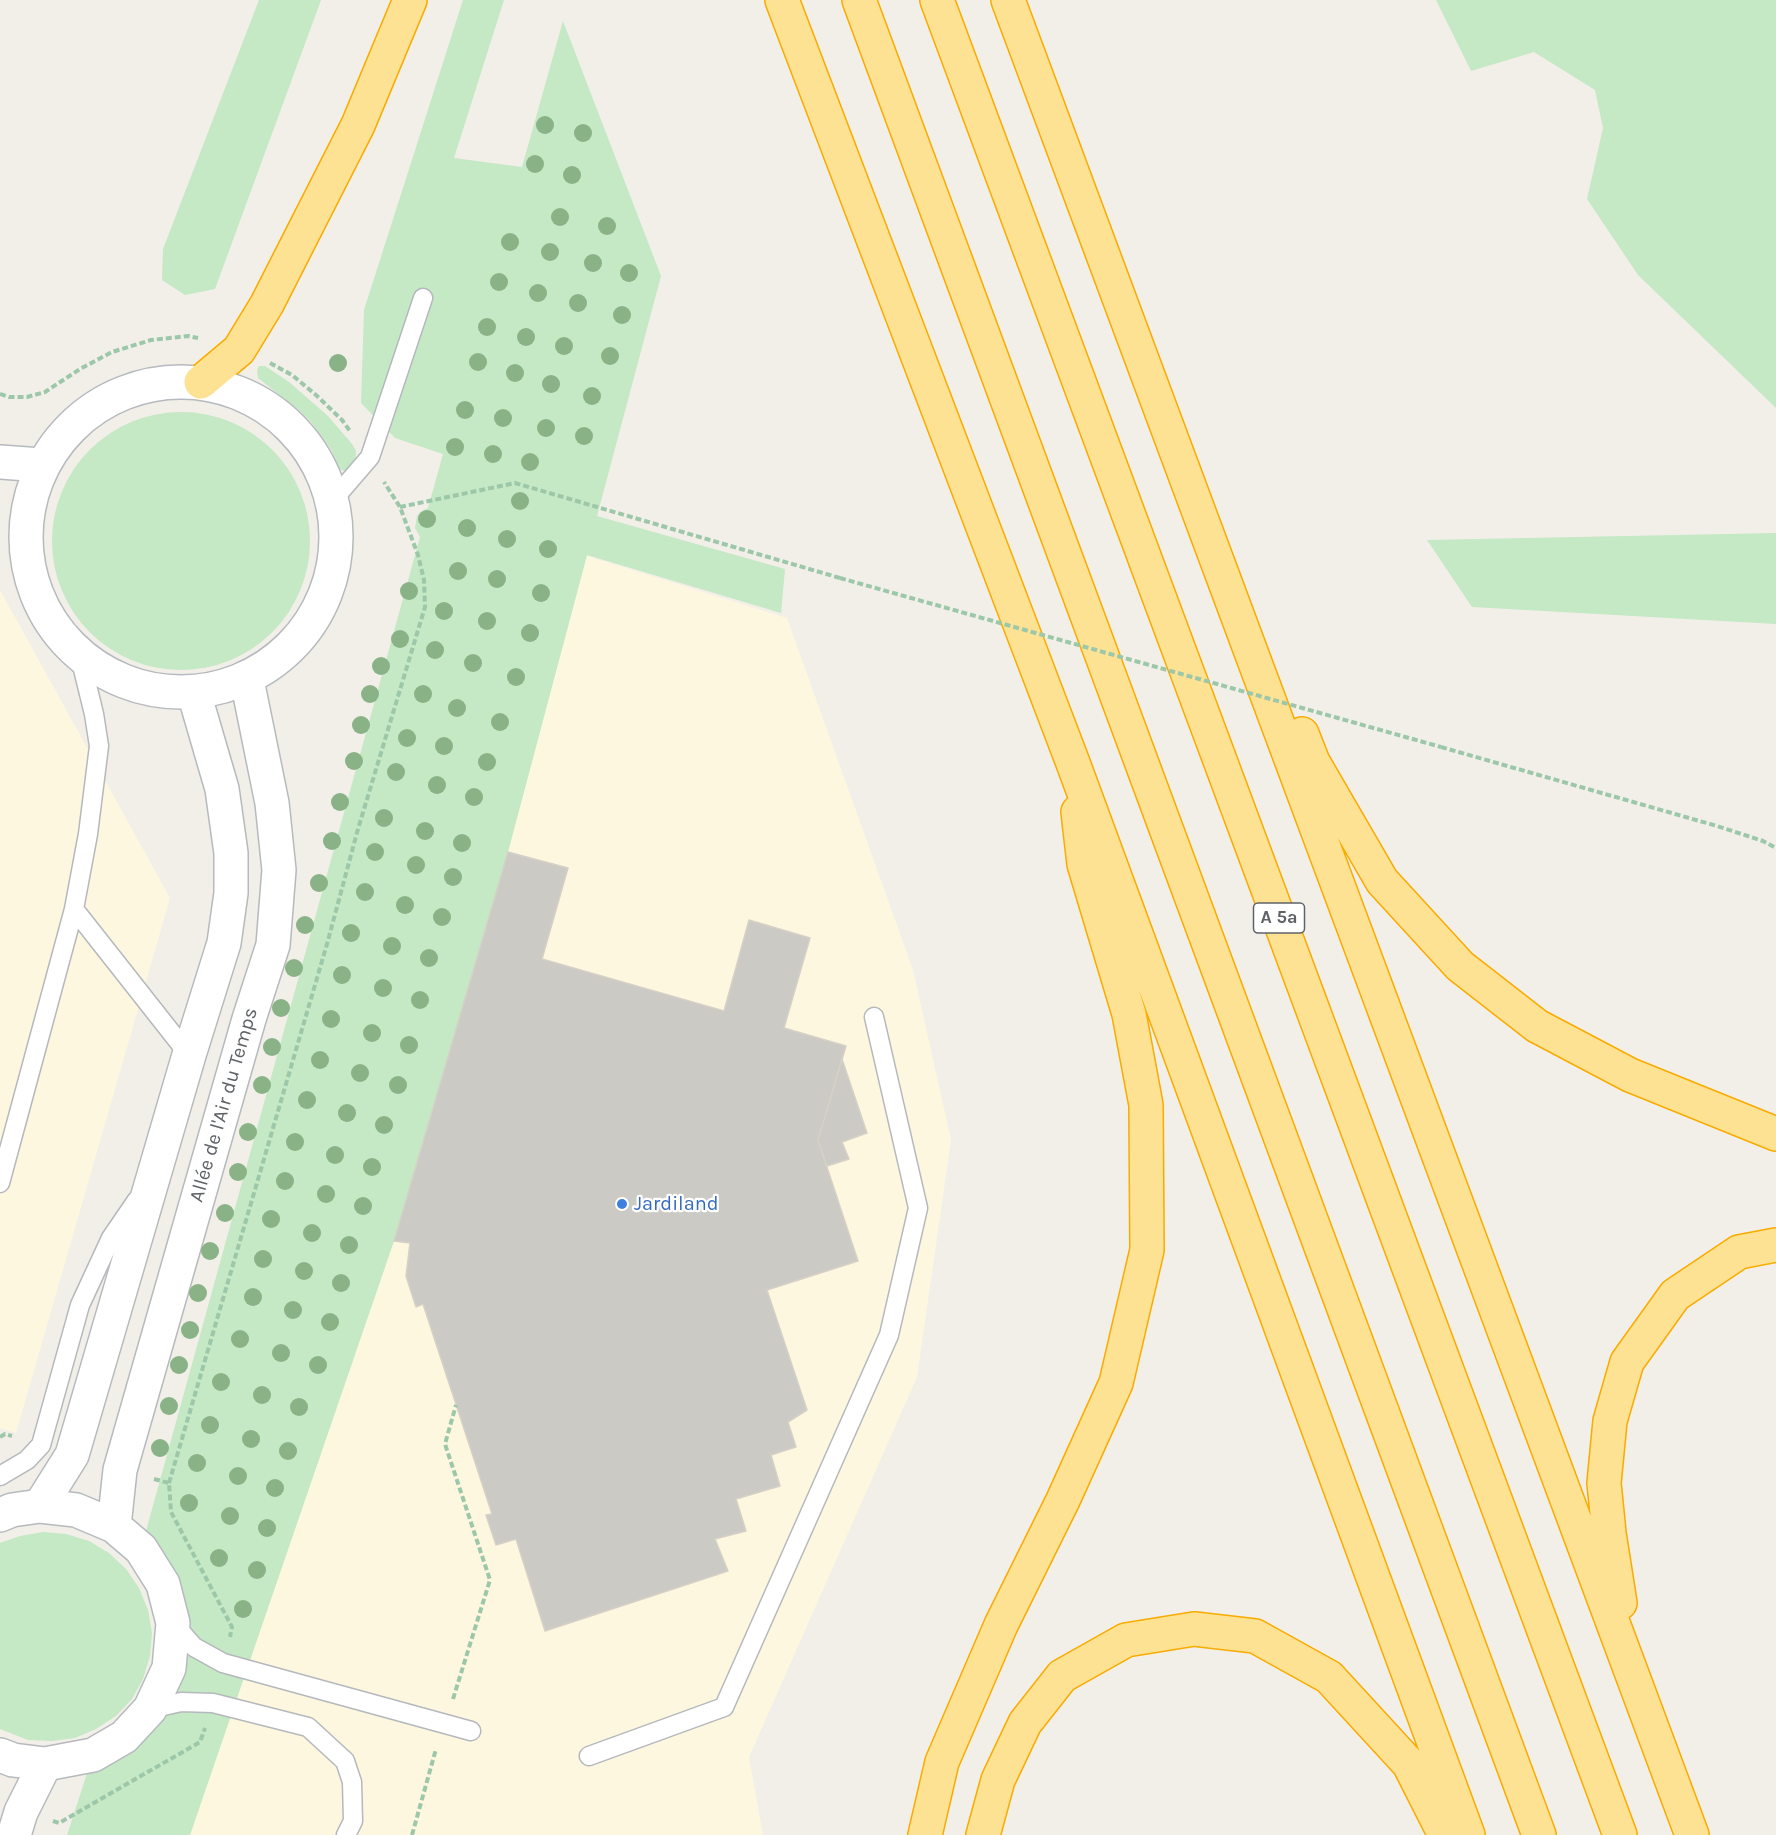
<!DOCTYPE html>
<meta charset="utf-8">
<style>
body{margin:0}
canvas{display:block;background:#f1efe8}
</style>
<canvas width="1776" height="1835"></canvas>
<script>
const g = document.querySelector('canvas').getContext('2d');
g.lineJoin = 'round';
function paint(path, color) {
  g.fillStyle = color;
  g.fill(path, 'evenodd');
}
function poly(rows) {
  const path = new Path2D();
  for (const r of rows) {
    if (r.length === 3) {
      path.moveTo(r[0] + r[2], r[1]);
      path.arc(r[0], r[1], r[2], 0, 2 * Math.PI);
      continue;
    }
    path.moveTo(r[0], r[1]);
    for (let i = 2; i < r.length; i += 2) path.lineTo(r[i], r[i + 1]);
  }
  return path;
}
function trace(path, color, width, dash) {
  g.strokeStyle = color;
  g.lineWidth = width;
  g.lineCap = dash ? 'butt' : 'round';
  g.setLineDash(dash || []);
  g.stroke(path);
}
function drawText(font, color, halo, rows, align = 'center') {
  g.font = font + ' Karla,sans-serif';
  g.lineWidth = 4.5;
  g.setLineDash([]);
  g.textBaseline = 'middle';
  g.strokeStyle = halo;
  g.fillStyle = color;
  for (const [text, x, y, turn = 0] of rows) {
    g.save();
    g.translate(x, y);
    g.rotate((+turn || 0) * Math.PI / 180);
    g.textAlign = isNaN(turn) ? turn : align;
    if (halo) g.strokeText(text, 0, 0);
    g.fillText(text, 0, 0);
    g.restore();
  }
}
paint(poly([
 [587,556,787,618,913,970,951,1140,917,1377,749,1757,763,1835,190,1835,394,1241,508,852],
 [0,590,170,898,16,1433,0,1428]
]), '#fef7e0');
paint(poly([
 [259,0,321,0,215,289,185,295,162,280,163,249],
 [463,0,504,0,454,158,522,167,563,21,661,276,597,516,785,569,781,613,587,555,508,852,394,1241,190,1835,67,1835,93,1755,169,1668,141,1549,420,537,415,528,417,516,420,512,428,508,443,454,395,438,361,403,364,310],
 [1436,0,1776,0,1776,408,1638,275,1587,199,1603,128,1595,90,1534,52,1471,71],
 [259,366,265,366,289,382,328,416,352,444,356,451,355,466,347,472,339,469,332,451,312,423,300,411,258,378,257,370],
 [181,541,129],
 [1776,533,1776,624,1472,607,1427,540],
 [43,1532,66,1534,89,1541,109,1553,126,1569,139,1588,148,1610,152,1633,150,1656,143,1679,132,1699,116,1716,96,1729,75,1738,52,1741,28,1740,0,1729,0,1543,20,1536]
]), '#c5e8c5');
const building = poly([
 [508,852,568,868,542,959,724,1011,749,920,810,938,784,1028,846,1046,818,1140,858,1261,767,1290,807,1410,788,1422,796,1447,771,1455,780,1486,736,1499,746,1531,715,1539,728,1571,545,1631,516,1539,496,1545,486,1515,492,1514,423,1304,416,1307,406,1276,410,1243,394,1241,508,852],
 [842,1059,867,1133,842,1142,849,1159,827,1166,818,1140,842,1059]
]);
paint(building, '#cccac5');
trace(building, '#d6d1c6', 1.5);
const lane = poly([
 [333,500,370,457,423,298],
 [80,657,94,714,99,746,88,834,74,909,189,1055],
 [0,1183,74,909],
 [0,1476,27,1460,41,1445,80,1305,111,1238,137,1200],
 [173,1623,194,1647,223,1663,471,1731],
 [150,1709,181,1702,213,1703,308,1727,345,1761,352,1782,353,1821,346,1835],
 [589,1756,724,1707,889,1335,918,1208,874,1017]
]);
const secondary = poly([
 [181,537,155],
 [0,462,41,465],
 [40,1506,72,1455,189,1055,224,943,231,893,231,853,222,789,194,693],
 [0,1515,12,1510,40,1506,76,1510,114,1526,141,1549,163,1584,173,1623,169,1668,150,1709,124,1737,93,1755,45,1764,13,1760,0,1755],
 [114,1526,120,1470,249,1019,273,945,279,870,272,803,247,680],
 [14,1835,21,1812,45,1764]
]);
const highway = poly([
 [782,0,1073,763,1468,1835],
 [859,0,1539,1835],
 [937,0,1620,1835],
 [1008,0,1692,1835],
 [201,382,239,350,267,304,358,125,410,0],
 [1302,734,1313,762,1382,881,1460,966,1537,1026,1630,1075,1776,1134],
 [1620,1603,1609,1533,1604,1483,1610,1421,1627,1362,1675,1295,1739,1252,1776,1245],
 [925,1835,942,1762,1001,1625,1063,1500,1116,1383,1147,1250,1146,1105,1129,1014,1084,864,1078,812],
 [983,1835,998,1780,1025,1723,1062,1676,1126,1640,1194,1629,1255,1636,1329,1677,1409,1764,1445,1835]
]);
trace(lane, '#b5b8bc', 21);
trace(secondary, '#b6babf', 36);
trace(highway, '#f9ab00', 36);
trace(poly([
 [270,363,292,375,316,395,342,420,350,431],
 [0,394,9,397,27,397,45,392,80,369,112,352,151,340,188,336,198,338],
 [400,507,515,483,840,578],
 [1441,747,1717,826,1763,841,1776,848],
 [0,1437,5,1434,12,1436],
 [154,1479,169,1483,171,1512,232,1627,230,1637],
 [169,1483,327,944,358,829,425,607,424,580,418,555,400,507,384,482],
 [453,1699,490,1580,445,1444,456,1405],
 [53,1821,59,1823,200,1742,205,1728],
 [412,1835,436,1749]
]), '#9cc7a9', 4, [6, 3]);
trace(lane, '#fff', 18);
trace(secondary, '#fff', 33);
trace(highway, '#fde293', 33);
trace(poly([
 [840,578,1441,747]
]), '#9cc7a9', 4, [6, 3]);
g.fillStyle = '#89b387';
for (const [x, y] of [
 [545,125],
 [583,133],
 [535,164],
 [572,175],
 [560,217],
 [607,226],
 [510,242],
 [550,252],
 [593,263],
 [629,273],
 [499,282],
 [538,293],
 [578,303],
 [622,315],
 [487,327],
 [526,337],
 [564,346],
 [610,356],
 [478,362],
 [338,363],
 [515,373],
 [551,384],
 [592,396],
 [465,410],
 [503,418],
 [546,428],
 [584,436],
 [455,447],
 [493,454],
 [530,462],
 [520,501],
 [427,519],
 [467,528],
 [507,539],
 [548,549],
 [458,571],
 [497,579],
 [409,591],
 [541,593],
 [444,611],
 [487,621],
 [530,633],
 [400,639],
 [435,650],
 [473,663],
 [381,666],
 [516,677],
 [370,694],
 [423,694],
 [457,708],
 [500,722],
 [361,725],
 [407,738],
 [444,746],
 [354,761],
 [487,762],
 [396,772],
 [437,785],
 [474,797],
 [340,802],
 [384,818],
 [425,831],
 [332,841],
 [462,843],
 [375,852],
 [416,865],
 [453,877],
 [319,883],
 [365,892],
 [405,905],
 [442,917],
 [305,925],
 [351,933],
 [392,946],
 [429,958],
 [294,968],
 [342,975],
 [383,988],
 [420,1000],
 [281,1008],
 [331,1019],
 [372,1033],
 [409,1045],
 [272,1047],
 [320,1060],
 [360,1073],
 [262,1085],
 [398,1085],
 [307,1100],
 [347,1113],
 [384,1125],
 [248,1132],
 [295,1142],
 [335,1155],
 [372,1167],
 [238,1172],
 [285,1181],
 [326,1194],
 [363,1206],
 [225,1213],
 [271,1219],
 [312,1233],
 [349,1245],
 [210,1251],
 [263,1259],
 [304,1271],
 [341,1283],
 [198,1293],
 [253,1297],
 [293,1310],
 [330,1322],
 [190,1330],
 [240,1339],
 [281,1353],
 [179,1365],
 [318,1365],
 [221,1382],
 [262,1395],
 [169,1406],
 [299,1407],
 [210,1425],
 [251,1439],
 [160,1448],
 [288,1451],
 [197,1463],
 [238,1476],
 [275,1488],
 [189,1503],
 [230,1516],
 [267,1528],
 [219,1558],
 [257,1570],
 [243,1609]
]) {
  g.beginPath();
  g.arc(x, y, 9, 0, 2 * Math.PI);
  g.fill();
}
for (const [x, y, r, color] of [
 [622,1204,6,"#3f7fe0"]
]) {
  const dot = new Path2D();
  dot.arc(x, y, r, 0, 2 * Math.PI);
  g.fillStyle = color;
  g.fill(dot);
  trace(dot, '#fff', 2);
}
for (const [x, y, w] of [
 [1279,918,51]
]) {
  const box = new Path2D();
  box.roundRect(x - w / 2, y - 15, w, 30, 4.5);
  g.fillStyle = '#fff';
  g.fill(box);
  trace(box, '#5f6368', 1.5);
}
drawText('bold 18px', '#5f6368', null, [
 ["A 5a",1279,918]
]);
drawText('20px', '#5f6368', '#fff', [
 ["Allée de l'Air du Temps",224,1105,-74]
]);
drawText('20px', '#366cbe', '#fff', [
 ["Jardiland",634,1204]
], 'left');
</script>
